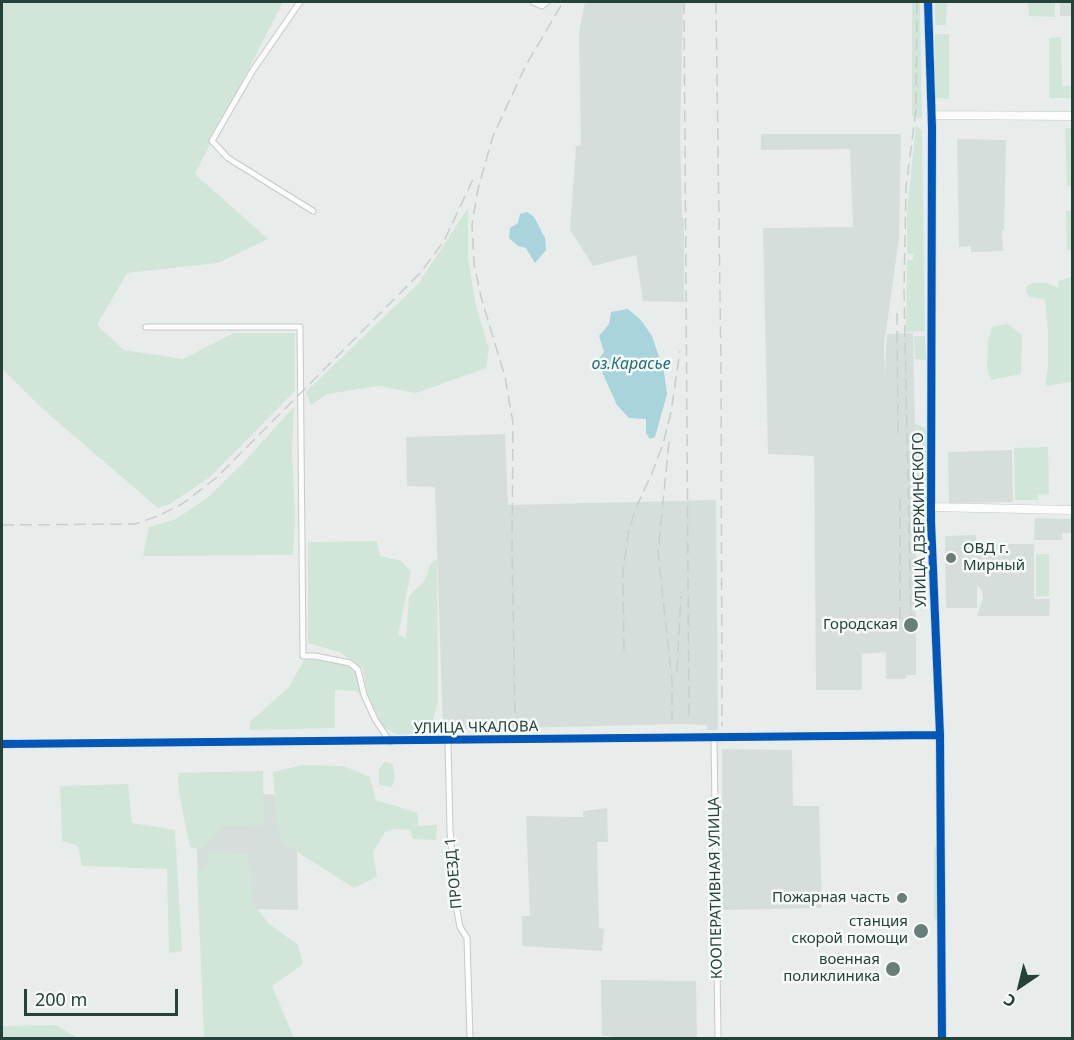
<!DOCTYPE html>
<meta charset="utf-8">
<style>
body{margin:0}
#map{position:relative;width:1074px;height:1040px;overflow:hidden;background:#e8edeb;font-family:"Noto Sans",sans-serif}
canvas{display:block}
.frame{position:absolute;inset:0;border:3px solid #24423a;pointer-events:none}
.north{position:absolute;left:990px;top:956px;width:60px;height:60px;-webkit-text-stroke:4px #f7fbf9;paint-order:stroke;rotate:215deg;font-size:16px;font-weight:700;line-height:24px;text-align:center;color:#24423a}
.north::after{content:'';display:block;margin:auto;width:21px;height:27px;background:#24423a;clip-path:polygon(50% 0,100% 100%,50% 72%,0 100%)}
.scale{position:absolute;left:24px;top:989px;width:154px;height:27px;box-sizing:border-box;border:3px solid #24423a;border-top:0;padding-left:8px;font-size:18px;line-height:21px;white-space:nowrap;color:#24423a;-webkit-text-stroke:4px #f7fbf9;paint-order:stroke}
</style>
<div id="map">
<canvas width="1074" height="1040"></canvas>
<div class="frame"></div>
<div class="north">С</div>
<div class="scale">200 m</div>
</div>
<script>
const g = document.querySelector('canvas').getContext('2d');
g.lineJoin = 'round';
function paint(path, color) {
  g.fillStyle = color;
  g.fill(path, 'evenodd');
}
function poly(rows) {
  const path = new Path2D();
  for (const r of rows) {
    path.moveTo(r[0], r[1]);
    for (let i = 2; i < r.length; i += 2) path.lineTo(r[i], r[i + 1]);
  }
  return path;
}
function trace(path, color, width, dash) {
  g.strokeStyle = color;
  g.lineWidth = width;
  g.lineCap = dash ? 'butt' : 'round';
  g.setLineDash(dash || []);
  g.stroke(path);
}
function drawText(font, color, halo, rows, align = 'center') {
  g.font = font + ' "Noto Sans",sans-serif';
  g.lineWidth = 5;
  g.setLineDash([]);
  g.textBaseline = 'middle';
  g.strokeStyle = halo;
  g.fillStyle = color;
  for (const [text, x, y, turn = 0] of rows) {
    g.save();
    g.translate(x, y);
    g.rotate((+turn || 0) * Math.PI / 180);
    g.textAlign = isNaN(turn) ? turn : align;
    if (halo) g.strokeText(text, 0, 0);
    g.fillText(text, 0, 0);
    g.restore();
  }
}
paint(poly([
 [585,2,683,2,680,134,682,216,684,221,684,302,643,301,636,255,593,266,570,230,576,146,581,145,579,32],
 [1060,2,1072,2,1072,16,1060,16],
 [761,134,901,134,899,238,884,345,885,376,887,334,913,333,916,476,916,675,906,675,906,679,886,679,886,578,886,652,862,654,862,690,816,690,814,456,768,454,763,228,853,227,850,149,761,150],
 [957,139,1006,140,1004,230,1002,230,1003,251,971,252,971,246,959,247],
 [505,434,508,505,716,500,718,730,707,730,707,725,679,724,443,730,435,487,407,486,406,437],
 [1012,450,1013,502,949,503,948,452],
 [1035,518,1072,519,1072,533,1062,533,1062,540,1034,540],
 [976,535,977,544,1034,544,1034,599,1050,599,1049,616,977,616,983,598,981,589,977,586,977,608,946,608,945,536],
 [722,749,792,750,793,806,819,806,822,908,722,910],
 [296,794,298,910,199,908,195,795],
 [607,808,608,842,597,842,599,928,604,929,602,951,522,946,522,916,530,916,526,816,583,817,583,811],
 [601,980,696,981,697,1038,611,1038,611,1036,602,1036]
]), '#d6dedb');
paint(poly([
 [2,2,283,2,195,174,268,239,218,263,127,273,97,325,124,350,183,359,234,333,295,333,295,391,210,477,170,504,158,508,45,411,2,369],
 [912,2,920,2,922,119,912,116],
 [935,2,947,2,946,25,935,25],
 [1028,2,1055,2,1055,17,1029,16],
 [935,34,949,34,949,99,935,98],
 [1061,37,1062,86,1072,86,1072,98,1049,98,1049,38],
 [916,126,922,130,925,331,906,332,907,260,913,260,913,254,907,254,907,211],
 [1065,128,1072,128,1072,186,1067,186],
 [468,208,468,258,476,306,489,349,486,368,416,393,379,386,327,394,311,405,306,392,418,284],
 [1066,211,1072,211,1072,250,1067,250],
 [1071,277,1072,279,1072,382,1045,386,1048,367,1048,333,1045,299,1030,297,1026,292,1027,286,1033,283,1047,283,1058,288,1059,281],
 [1008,324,1022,335,1021,374,991,380,987,367,988,341,992,327],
 [914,336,925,336,926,360,915,359],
 [294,407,292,450,295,517,293,555,143,556,149,527,176,519,207,498,243,463],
 [915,423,926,429,927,518,917,518],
 [1048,447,1049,494,1038,495,1038,500,1015,500,1014,448],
 [377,541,380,556,401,561,411,572,398,635,406,638,409,596,425,580,431,563,437,559,438,703,432,723,418,733,398,735,383,727,367,693,363,669,340,652,308,643,308,542],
 [1036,554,1049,554,1049,596,1036,597],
 [305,658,348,664,356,671,362,696,356,691,335,690,335,728,250,730,250,722,289,687],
 [385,761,393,765,395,777,392,787,379,785,379,769],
 [302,765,344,766,370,777,376,800,418,813,418,826,437,825,436,840,413,839,410,830,396,829,385,832,373,853,377,877,354,888,280,841,275,805,273,772],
 [263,771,264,825,222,826,202,850,190,847,179,793,178,773],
 [128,784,132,823,175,830,182,951,169,953,167,869,82,866,78,846,62,841,60,786],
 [943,833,945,833,946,919,934,919,934,849],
 [209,852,248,854,253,903,268,923,298,945,303,964,272,986,294,1038,204,1038,197,872,206,867],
 [56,1025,78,1038,2,1038,2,1026]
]), '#d1e6d8');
paint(poly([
 [527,212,534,217,545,238,546,250,535,263,526,248,518,246,509,238,510,228,518,223,520,214],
 [628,309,640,319,652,336,664,372,667,394,655,437,650,439,646,433,646,419,629,418,617,405,597,361,604,352,599,336,609,324,611,312]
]), '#a9d4db');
const street = poly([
 [300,2,253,70,212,141,228,158,313,211],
 [533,2,542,6,547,2],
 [146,327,300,327,303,656,315,656,350,663,358,670,364,695,375,719,390,742],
 [714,737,718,1038],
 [448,741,450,830,456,905,460,927,467,938,470,1038],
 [13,744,940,735]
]);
const secondary = poly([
 [928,2,932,128,931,521,940,735,942,1038],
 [931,115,1072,116],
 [932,507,1072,510],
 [2,744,13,744]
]);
trace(street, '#c5cac8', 7);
trace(secondary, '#c3cbc8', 9);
trace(street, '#fcfcfc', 5);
trace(secondary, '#fcfcfc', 8);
trace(poly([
 [684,2,689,719],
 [716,2,721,368,722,726],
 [897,313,898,433],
 [669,442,658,552,672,681,672,720],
 [900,499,900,625],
 [2,525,135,524,158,516,182,504,216,478,421,272,444,241,475,175],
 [911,625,904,290,906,187,916,110,917,2],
 [624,650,623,574,628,534,635,510,652,473,663,444,671,412,680,351],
 [677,671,681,596],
 [515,713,512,549,513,423,505,377,481,297,474,264,472,224,478,189,493,136,526,65,563,2]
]), '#c9cdcc', 1.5, [12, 6]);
trace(poly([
 [928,2,932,128,931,521,940,735,942,1038],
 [2,744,940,735]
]), '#0057b8', 8);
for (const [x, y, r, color] of [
 [951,558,6,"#697e78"],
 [911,625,8,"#697e78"],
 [902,898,6,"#697e78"],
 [921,931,8,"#697e78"],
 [893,969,8,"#697e78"]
]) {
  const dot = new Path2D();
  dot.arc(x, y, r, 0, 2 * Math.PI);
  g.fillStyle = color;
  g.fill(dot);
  trace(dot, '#f7fbf9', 2);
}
drawText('15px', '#24423a', '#f7fbf9', [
 ["УЛИЦА ДЗЕРЖИНСКОГО",920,520,-91],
 ["УЛИЦА ЧКАЛОВА",476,728,-1],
 ["ПРОЕЗД 1",454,873,-95],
 ["КООПЕРАТИВНАЯ УЛИЦА",716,888,-91]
]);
drawText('15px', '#24423a', '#f7fbf9', [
 ["ОВД г.",963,549,"left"],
 ["Мирный",963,566,"left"],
 ["Городская",898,625],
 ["Пожарная часть",890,898],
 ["станция",908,922],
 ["скорой помощи",908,939],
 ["военная",880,960],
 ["поликлиника",880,977]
], 'right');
drawText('italic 16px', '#1c6f80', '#f7fbf9', [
 ["оз.Карасье",631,364]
]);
</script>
